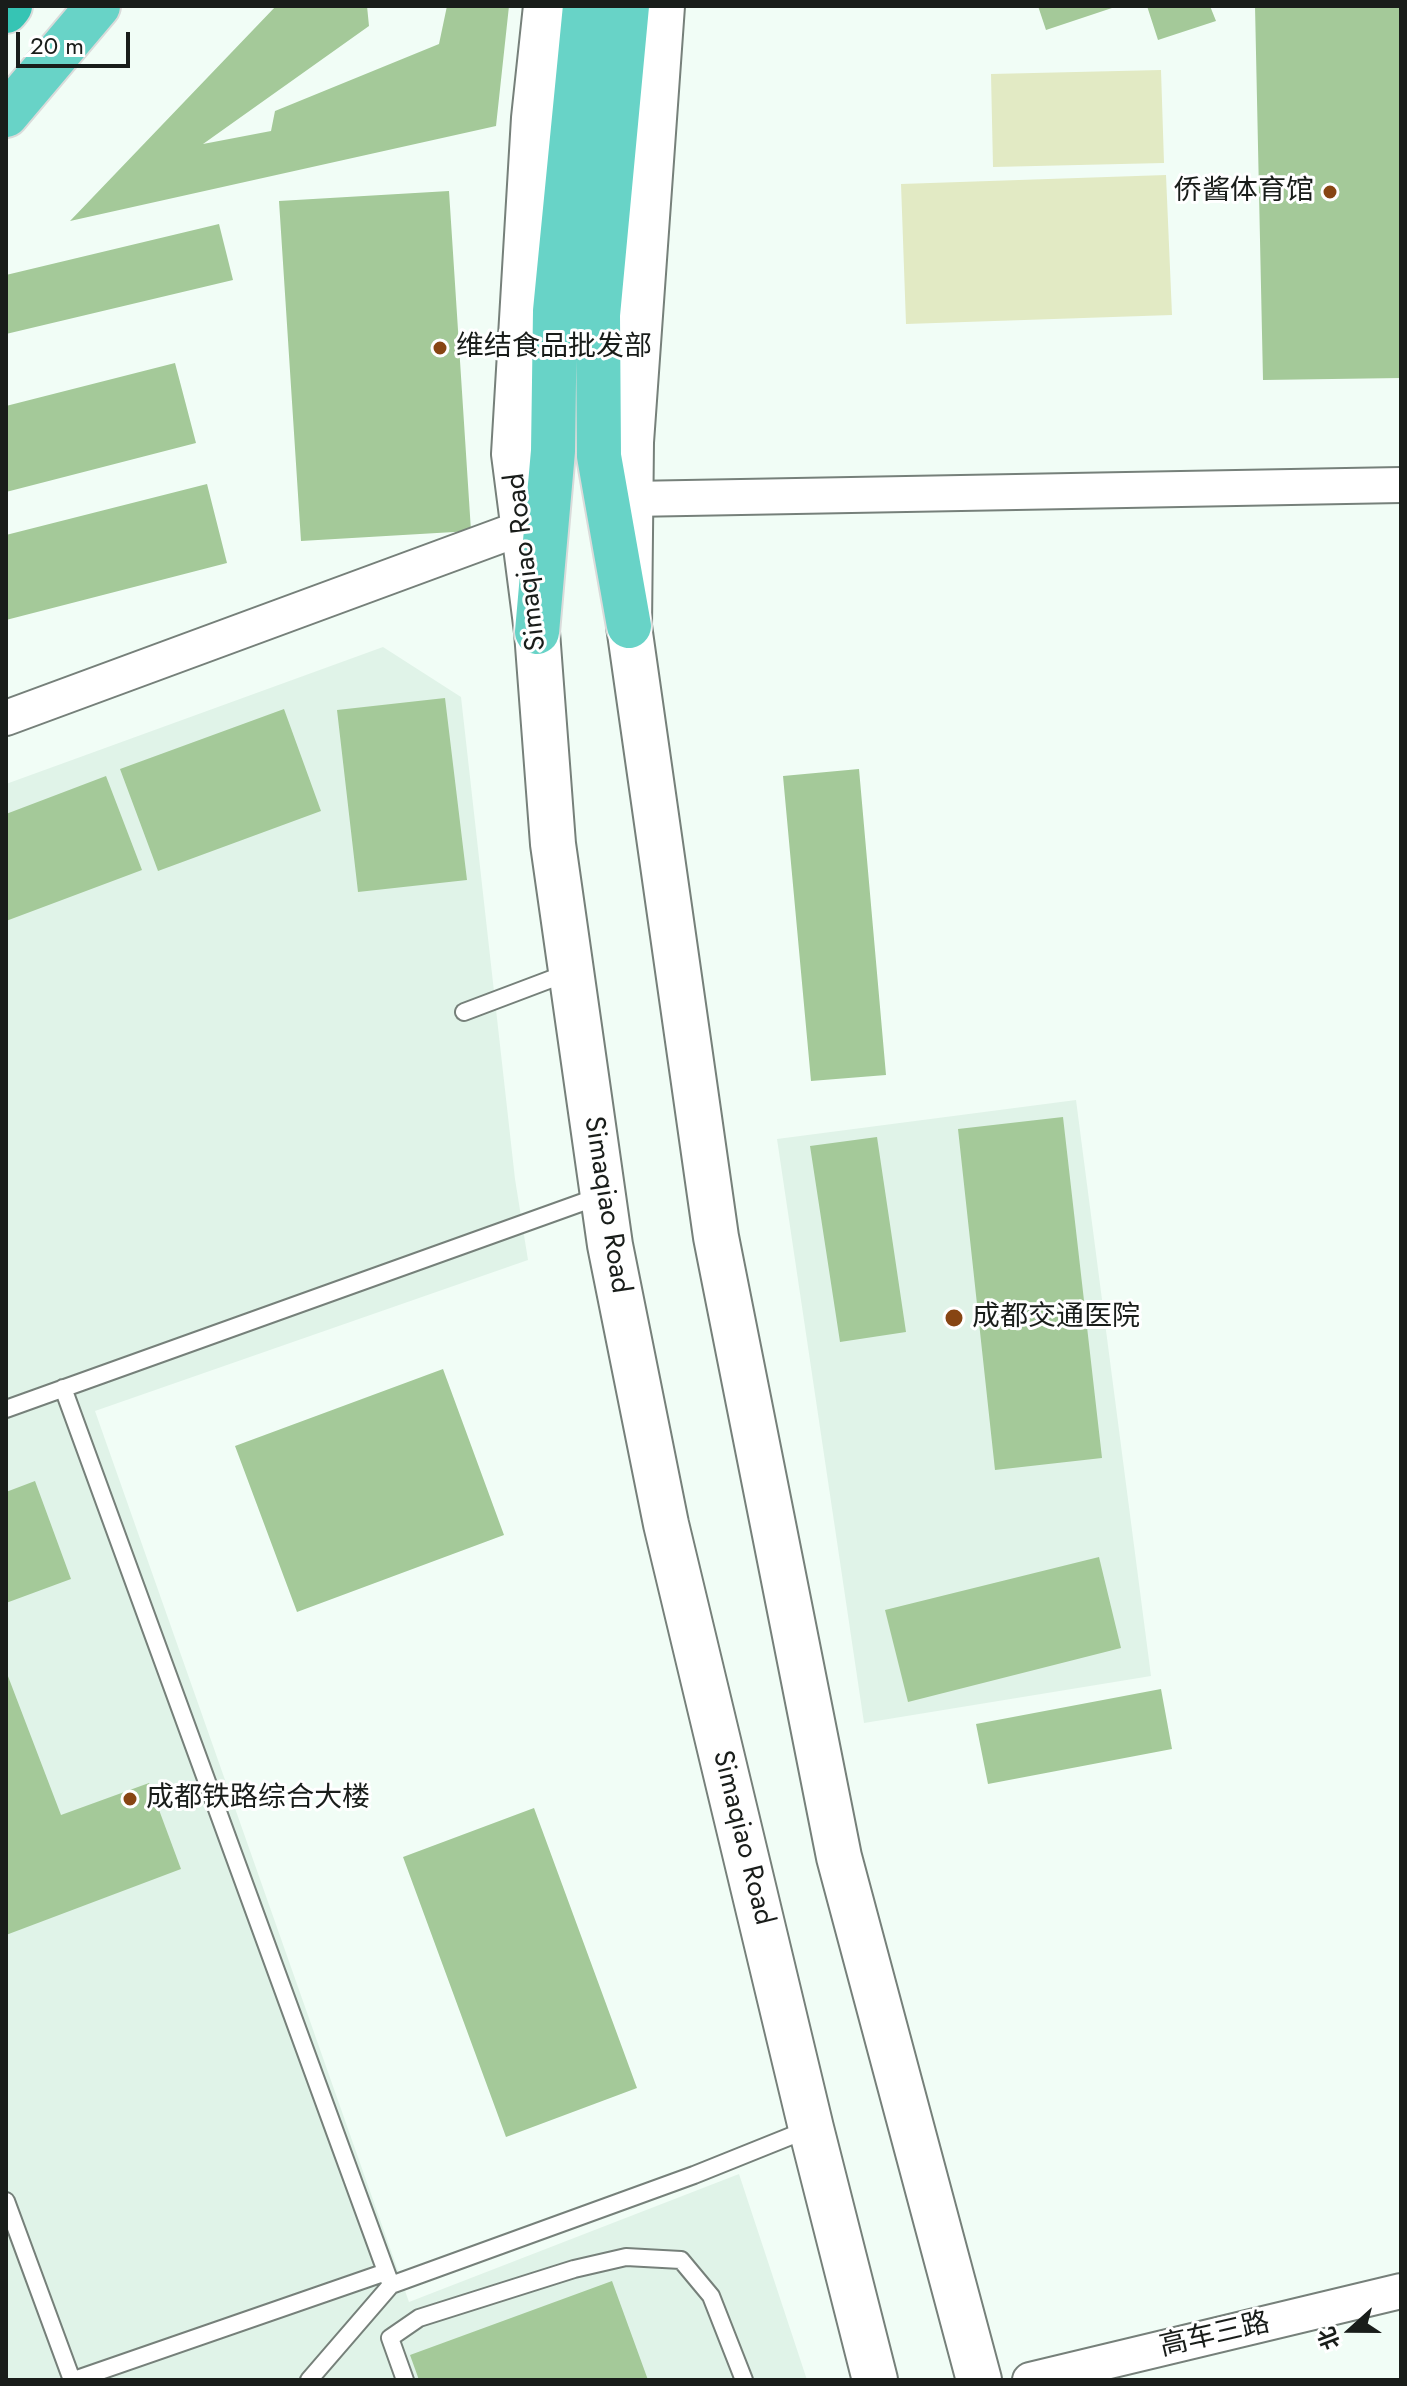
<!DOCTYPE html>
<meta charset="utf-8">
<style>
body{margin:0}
#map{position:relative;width:1407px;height:2386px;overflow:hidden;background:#f1fdf6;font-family:Jost,"Noto Sans SC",sans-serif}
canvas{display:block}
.frame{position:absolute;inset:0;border:8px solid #191d1a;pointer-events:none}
.north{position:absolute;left:1311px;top:2290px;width:80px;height:80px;-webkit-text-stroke:6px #fff;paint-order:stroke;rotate:249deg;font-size:22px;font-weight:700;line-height:32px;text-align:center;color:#191d1a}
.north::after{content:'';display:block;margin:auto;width:28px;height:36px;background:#191d1a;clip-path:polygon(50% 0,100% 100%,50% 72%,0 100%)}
.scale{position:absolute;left:16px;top:32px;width:114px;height:36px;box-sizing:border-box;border:4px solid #191d1a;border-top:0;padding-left:10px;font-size:24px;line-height:28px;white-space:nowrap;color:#191d1a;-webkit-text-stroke:6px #fff;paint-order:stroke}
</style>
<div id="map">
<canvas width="1407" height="2386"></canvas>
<div class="frame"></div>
<div class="north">北</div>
<div class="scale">20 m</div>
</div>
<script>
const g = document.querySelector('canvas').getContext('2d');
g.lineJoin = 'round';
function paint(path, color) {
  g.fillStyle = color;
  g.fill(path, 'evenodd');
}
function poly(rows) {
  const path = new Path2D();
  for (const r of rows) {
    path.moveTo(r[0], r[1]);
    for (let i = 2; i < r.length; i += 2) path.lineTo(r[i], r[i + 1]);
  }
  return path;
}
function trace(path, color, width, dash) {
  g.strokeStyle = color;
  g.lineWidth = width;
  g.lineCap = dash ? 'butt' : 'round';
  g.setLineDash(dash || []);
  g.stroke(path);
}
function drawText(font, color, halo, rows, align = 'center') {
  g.font = font + ' Jost,"Noto Sans SC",sans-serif';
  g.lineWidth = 6;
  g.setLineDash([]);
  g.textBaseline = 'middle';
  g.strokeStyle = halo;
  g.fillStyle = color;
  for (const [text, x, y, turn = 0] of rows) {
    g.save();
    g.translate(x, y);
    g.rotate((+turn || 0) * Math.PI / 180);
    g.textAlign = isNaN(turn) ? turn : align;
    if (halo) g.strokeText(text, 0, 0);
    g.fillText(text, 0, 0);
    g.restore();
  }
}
paint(poly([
 [383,647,461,697,515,1179,528,1260,95,1411,409,2302,739,2174,807,2380,6,2380,6,784],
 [1076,1100,1151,1676,864,1723,777,1139]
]), '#e0f3e8');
paint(poly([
 [1161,70,1164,163,993,167,991,74],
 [1166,175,1172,315,906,324,901,184]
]), '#e2eac4');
paint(poly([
 [276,6,367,6,369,26,203,144,271,131,275,111,439,44,447,6,509,6,496,126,70,221],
 [1038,6,1115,6,1115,7,1046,30],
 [1147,6,1210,6,1216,21,1158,40],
 [1255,6,1401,6,1401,378,1263,380],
 [449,191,471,531,301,541,279,201],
 [219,224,233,280,6,334,6,275],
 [175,363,196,443,6,492,6,406],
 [207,484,227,563,6,620,6,535],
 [445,698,467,880,358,892,337,710],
 [284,709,321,811,158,871,120,769],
 [859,769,886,1075,811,1081,783,776],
 [106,776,142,870,6,921,6,814],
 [1063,1117,1102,1458,995,1470,958,1129],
 [877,1137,906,1332,840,1342,810,1146],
 [443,1369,504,1535,297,1612,235,1446],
 [35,1481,71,1579,6,1603,6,1492],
 [1099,1557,1121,1648,908,1702,885,1610],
 [6,1671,61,1815,149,1783,181,1869,6,1935],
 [1161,1689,1172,1749,988,1784,976,1724],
 [534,1808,637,2088,506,2137,403,1857],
 [612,2281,648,2380,419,2380,410,2355]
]), '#a4c999');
const service = poly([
 [464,1012,570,972],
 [63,1388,391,2285],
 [6,1409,600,1196],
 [6,2201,72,2380],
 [74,2380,386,2272],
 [309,2380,391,2285,694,2175,811,2128],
 [405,2380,390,2338,419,2318,574,2269,626,2257,681,2260,711,2296,744,2380]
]);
const minor = poly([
 [631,499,1401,485],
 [6,718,524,527],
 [1030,2380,1401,2291]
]);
const secondary = poly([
 [546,6,534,118,514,454,537,632,553,844,610,1245,666,1524,811,2128,875,2380],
 [662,6,631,442,629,626,716,1237,839,1857,979,2380]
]);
const primary = poly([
 [627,6,598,315,599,456,629,626],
 [6,115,98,6],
 [537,632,553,451,555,311,585,6]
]);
const trunk = poly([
 [6,11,10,6]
]);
trace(service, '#76807a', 20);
trace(minor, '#76807a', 38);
trace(secondary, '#76807a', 48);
trace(primary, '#dadbda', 48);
trace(trunk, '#dadbda', 48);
trace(service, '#fff', 16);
trace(minor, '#fff', 34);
trace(secondary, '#fff', 44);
trace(primary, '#68d3c7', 44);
trace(trunk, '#36c4b4', 44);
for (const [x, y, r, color] of [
 [1330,192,8,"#874513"],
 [440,348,8,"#874513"],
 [954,1318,10,"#874513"],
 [130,1799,8,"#874513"]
]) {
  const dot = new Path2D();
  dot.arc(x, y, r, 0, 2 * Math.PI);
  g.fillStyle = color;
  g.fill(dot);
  trace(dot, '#fff', 3);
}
drawText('28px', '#191d1a', '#fff', [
 ["侨酱体育馆",1314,192,"right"],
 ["维结食品批发部",456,348],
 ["成都交通医院",972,1318],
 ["成都铁路综合大楼",146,1799]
], 'left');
drawText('28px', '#191d1a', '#fff', [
 ["Simaqiao Road",527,562,-97],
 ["Simaqiao Road",606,1205,81],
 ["Simaqiao Road",742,1838,76],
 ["高车三路",1215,2336,-13]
]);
</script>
